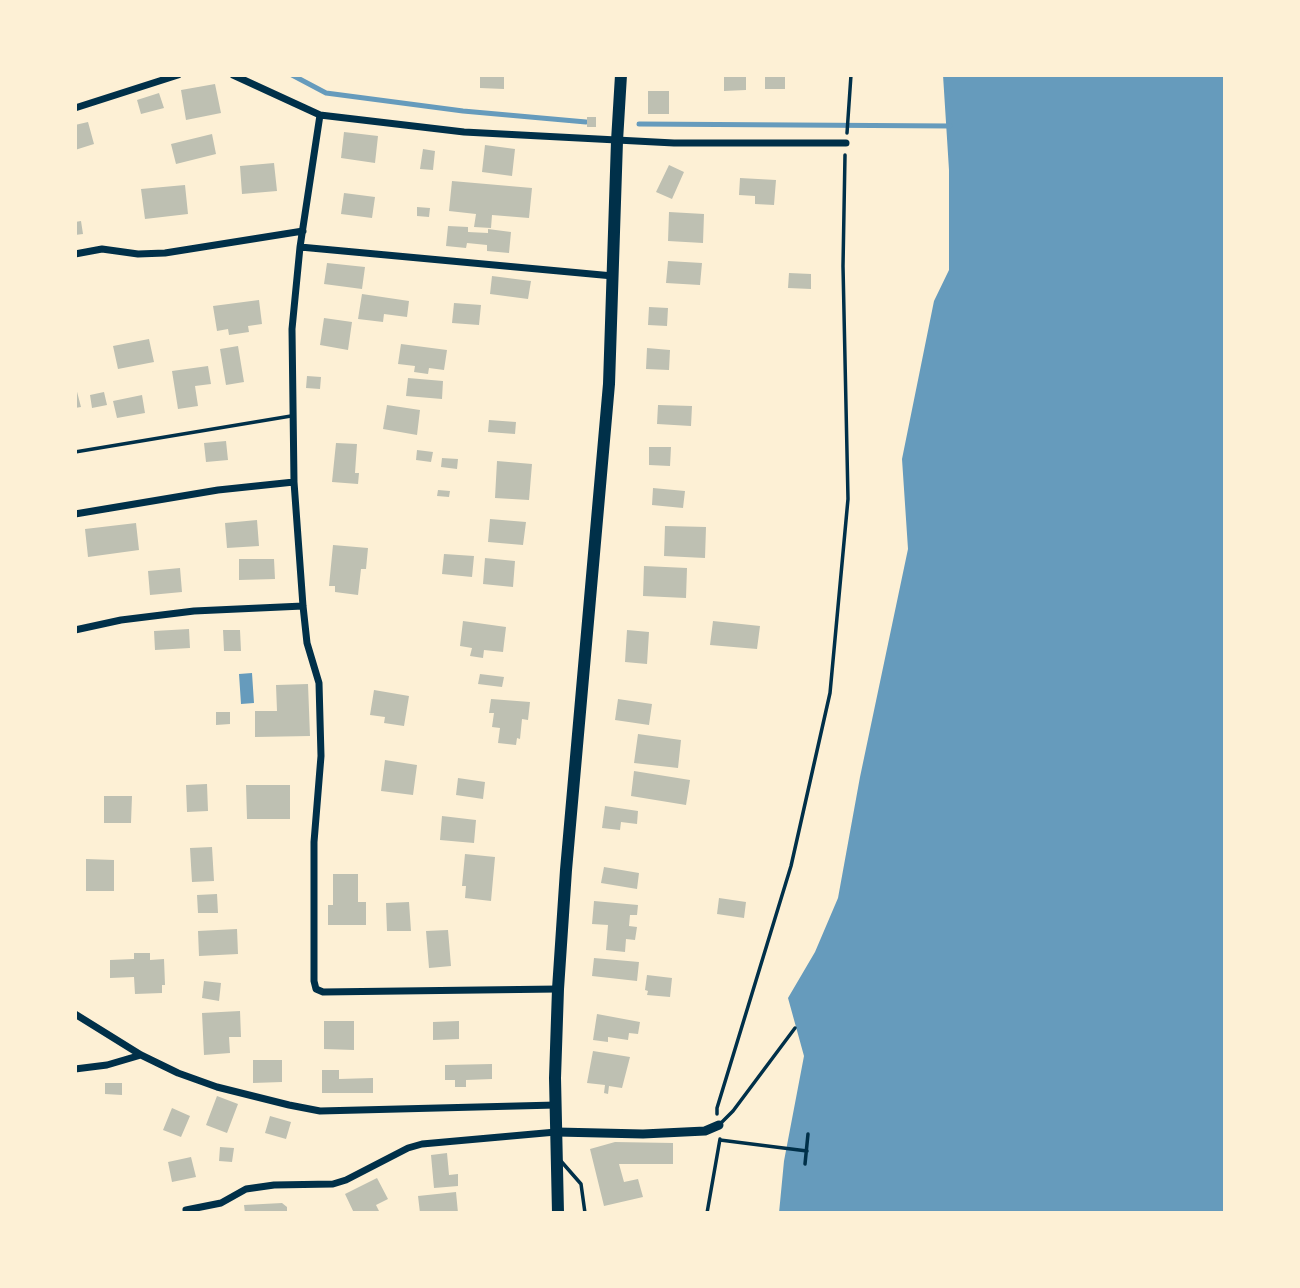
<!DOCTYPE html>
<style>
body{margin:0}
#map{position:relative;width:1300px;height:1288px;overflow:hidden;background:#fdf0d5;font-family:"Exo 2",sans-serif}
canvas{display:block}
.frame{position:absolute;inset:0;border:77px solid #fdf0d5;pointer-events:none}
</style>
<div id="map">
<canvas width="1300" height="1288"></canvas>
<div class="frame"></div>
</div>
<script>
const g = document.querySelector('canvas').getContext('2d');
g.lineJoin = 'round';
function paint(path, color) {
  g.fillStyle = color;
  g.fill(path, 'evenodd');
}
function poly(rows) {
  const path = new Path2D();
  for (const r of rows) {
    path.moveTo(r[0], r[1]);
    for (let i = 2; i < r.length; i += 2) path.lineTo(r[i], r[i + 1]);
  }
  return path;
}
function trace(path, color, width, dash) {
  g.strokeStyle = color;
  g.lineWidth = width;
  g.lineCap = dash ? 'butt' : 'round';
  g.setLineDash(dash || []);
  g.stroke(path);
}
paint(poly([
 [943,75,1225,75,1225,1213,779,1213,784,1161,804,1056,788,998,815,952,838,898,860,777,908,549,902,459,934,301,949,270,949,170],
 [252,673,254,703,241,704,239,674]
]), '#669bbc');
trace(poly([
 [292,75,326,93,463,111,586,122],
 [639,124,950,126]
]), '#669bbc', 5);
paint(poly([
 [480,75,504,75,504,89,480,88],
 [724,75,746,75,746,90,724,91],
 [765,75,785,75,785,89,765,89],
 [215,84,221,113,186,120,181,90],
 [648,91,669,91,669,114,648,114],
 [159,93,164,108,141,114,137,100],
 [587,117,596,117,596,127,587,127],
 [88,122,94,144,75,150,75,125],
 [344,132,378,136,375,163,341,158],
 [212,134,216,154,176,164,171,144],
 [485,145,515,149,512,176,482,172],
 [423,149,435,151,433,170,420,169],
 [274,163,277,191,242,194,240,166],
 [669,165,684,172,672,199,656,192],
 [740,178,776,180,774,205,755,204,755,196,739,195],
 [452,181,532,188,529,218,492,215,491,228,474,227,476,214,449,211],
 [185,185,188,214,145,219,141,189],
 [344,193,375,197,372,218,341,214],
 [417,207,430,208,429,217,417,216],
 [669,212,704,214,703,243,668,241],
 [81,221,83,234,75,235,75,222],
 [448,226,468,227,468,232,488,233,488,229,511,232,509,253,487,251,487,245,467,243,466,248,446,246],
 [668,261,702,263,700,285,666,283],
 [327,263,365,267,362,289,324,284],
 [789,273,811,274,811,289,788,288],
 [492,276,531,281,528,299,490,294],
 [362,294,409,301,407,317,384,314,383,322,358,319],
 [259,300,262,324,248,326,249,332,229,335,228,329,217,331,213,306],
 [454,303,481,305,479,325,452,323],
 [649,307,668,308,667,326,648,325],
 [324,318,352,322,348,350,320,345],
 [149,339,154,362,118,369,113,346],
 [401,344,447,350,444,370,429,368,428,374,414,372,415,366,398,364],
 [238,346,244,382,226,385,220,349],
 [647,348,670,350,669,370,646,369],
 [208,366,211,384,195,386,198,406,178,409,172,371],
 [307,376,321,377,320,389,306,388],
 [408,378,443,381,442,399,406,396],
 [75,384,81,407,75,408],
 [104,392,107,405,92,408,90,395],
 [142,395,145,413,117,418,113,401],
 [387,405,420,410,417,435,383,429],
 [658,405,692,406,691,426,657,424],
 [489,420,516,422,515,434,488,432],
 [226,441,228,460,206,462,204,443],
 [336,443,357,444,355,473,359,473,358,484,332,482],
 [649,447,671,447,670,466,649,465],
 [417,450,433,452,431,462,416,460],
 [442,458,458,459,457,469,441,467],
 [497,461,532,464,529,500,495,498],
 [653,488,685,491,683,508,652,505],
 [438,490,450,491,449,497,437,496],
 [490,519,526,522,523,545,488,542],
 [257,520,259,546,227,548,225,523],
 [136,523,139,550,88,557,85,529],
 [665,526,706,527,705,558,664,556],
 [333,545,368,548,366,569,361,569,358,595,335,592,335,586,329,586],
 [444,554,474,556,472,577,442,574],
 [485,558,515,561,513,587,483,584],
 [239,559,274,559,275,579,239,580],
 [644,566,687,568,686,598,643,596],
 [180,568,182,592,150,595,148,571],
 [463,621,506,627,503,652,484,650,483,658,470,656,472,648,460,646],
 [713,621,760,626,757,649,710,645],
 [189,629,190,648,155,650,154,631],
 [223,630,240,630,241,651,224,651],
 [627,630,649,632,647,664,625,662],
 [480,674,504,677,502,687,478,684],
 [308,684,310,736,255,737,255,711,277,711,276,685],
 [374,690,409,696,404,726,384,723,385,717,370,715],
 [491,699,530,702,528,720,522,719,520,739,517,738,516,745,498,743,500,728,492,727,494,713,489,713],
 [618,699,652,704,649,725,615,720],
 [216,712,230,712,230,724,216,725],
 [638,734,681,740,678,768,634,763],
 [385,760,417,765,413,795,381,791],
 [634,771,690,780,686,805,631,796],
 [458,778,485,782,483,799,456,795],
 [207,784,208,811,187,812,186,785],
 [246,785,290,785,290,819,247,819],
 [104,796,132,796,131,823,104,823],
 [605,806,638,811,637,824,621,822,620,830,602,828],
 [442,816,476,820,474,843,440,840],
 [212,847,214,881,192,882,190,848],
 [465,854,495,857,491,901,465,898,466,886,462,886],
 [86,859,114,860,114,891,86,891],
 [604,867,639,873,637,889,601,883],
 [333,874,358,874,358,902,366,902,366,925,328,925,328,905,333,905],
 [217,894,218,913,198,913,197,895],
 [719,898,746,902,744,918,717,914],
 [594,901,638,905,637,915,630,915,629,926,637,927,635,940,626,939,625,952,606,950,608,925,592,924],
 [409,902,411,931,387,931,386,903],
 [237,929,238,954,199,956,198,931],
 [448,930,451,966,429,968,426,931],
 [134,953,150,953,150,960,164,959,165,985,162,985,162,993,135,994,134,977,110,978,110,960,134,959],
 [594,958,639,962,637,981,592,976],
 [647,975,672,978,670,997,647,995,648,991,645,990],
 [204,981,221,983,219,1001,202,998],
 [240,1011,241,1037,229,1037,230,1053,204,1055,202,1013],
 [597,1014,640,1022,638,1034,629,1033,628,1040,608,1037,608,1042,593,1040],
 [324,1021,354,1021,354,1050,324,1049],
 [459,1021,459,1039,433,1040,433,1022],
 [593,1051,630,1057,622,1088,609,1086,608,1094,604,1093,605,1085,587,1083],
 [253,1060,282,1060,282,1082,253,1083],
 [492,1064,492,1079,466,1080,466,1087,455,1087,455,1080,445,1080,445,1065],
 [322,1070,339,1070,339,1079,373,1078,373,1093,322,1093],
 [105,1083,122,1083,122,1095,105,1094],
 [217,1096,238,1104,227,1133,206,1125],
 [172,1108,190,1116,181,1137,163,1130],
 [270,1116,291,1122,286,1139,265,1133],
 [615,1142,673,1143,673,1164,619,1164,624,1182,638,1179,643,1197,604,1206,590,1149],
 [220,1147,234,1148,232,1162,219,1161],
 [447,1153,449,1175,458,1174,458,1186,434,1188,431,1155],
 [191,1157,196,1177,172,1182,168,1162],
 [377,1178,388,1199,376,1205,380,1213,354,1213,345,1194],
 [456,1192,458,1213,420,1213,418,1196],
 [282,1203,287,1207,287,1213,245,1213,244,1205]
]), '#bec0b2');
trace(poly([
 [847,133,851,75],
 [717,1114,717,1108,791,866,830,693,848,499,843,266,845,155],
 [720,1140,807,1151],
 [805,1164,808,1134],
 [707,1213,720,1139]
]), '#003049', 3.5);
trace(poly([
 [75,452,291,416],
 [720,1124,733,1111,795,1028],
 [560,1160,581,1184,585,1213]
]), '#003049', 3.5);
trace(poly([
 [233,75,320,115,464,132,674,143,846,143],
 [75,108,178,75],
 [320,115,300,247,292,329,294,482,303,606,307,643,319,683,321,756,314,842,314,981,316,989,323,992,558,989],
 [300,247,613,276],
 [75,254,102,249,138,254,165,253,303,231],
 [75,514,218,490,294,482],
 [75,630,121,620,194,611,303,606],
 [75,1014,141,1055,178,1073,217,1087,289,1105,320,1111,556,1105],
 [75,1069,107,1065,141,1055],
 [186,1210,221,1203,246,1189,274,1185,333,1184,346,1180,408,1148,422,1144,556,1132]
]), '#003049', 7);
trace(poly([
 [557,1132,643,1134,705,1131,719,1125]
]), '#003049', 9);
trace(poly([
 [558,1213,555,1078,558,989,566,870,609,384,617,141,621,75]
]), '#003049', 12);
</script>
